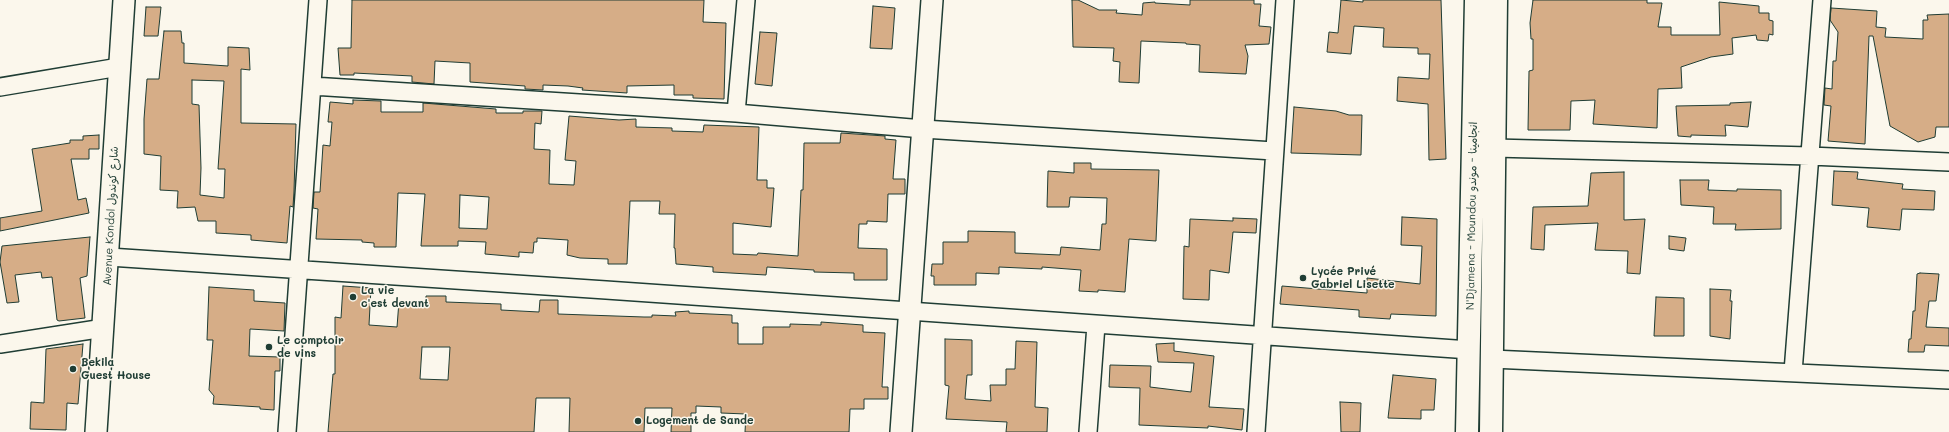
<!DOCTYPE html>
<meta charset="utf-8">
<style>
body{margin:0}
canvas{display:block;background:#fbf7ec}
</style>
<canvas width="1949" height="432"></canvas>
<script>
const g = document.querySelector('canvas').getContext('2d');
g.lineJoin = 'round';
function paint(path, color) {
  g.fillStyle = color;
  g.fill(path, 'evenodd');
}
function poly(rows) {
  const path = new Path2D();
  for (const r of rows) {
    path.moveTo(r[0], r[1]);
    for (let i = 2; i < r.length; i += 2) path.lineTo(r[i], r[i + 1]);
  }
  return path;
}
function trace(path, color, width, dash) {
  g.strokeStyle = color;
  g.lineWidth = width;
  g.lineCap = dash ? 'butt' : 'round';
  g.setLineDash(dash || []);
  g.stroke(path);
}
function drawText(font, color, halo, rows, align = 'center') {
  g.font = font + ' Mali,"Playpen Sans Arabic",sans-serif';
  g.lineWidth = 3;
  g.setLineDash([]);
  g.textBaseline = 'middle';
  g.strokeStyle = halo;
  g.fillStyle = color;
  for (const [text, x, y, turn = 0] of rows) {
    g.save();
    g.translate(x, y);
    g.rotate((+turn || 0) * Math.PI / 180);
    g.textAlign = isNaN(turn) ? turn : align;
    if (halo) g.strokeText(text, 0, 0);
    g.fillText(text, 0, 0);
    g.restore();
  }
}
const building = poly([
 [352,0,704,0,703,22,726,23,724,99,693,98,693,95,674,95,674,85,627,86,627,93,582,90,583,88,568,86,543,85,543,90,525,89,525,86,470,82,470,63,435,61,434,84,412,82,412,76,354,73,354,75,340,75,338,48,351,48,352,0],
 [1072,0,1078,0,1099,10,1117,10,1116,13,1142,15,1143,3,1155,2,1155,3,1190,5,1190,0,1254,0,1254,4,1261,4,1259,26,1271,27,1269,44,1245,45,1248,56,1246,74,1199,72,1200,45,1186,44,1186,43,1141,41,1139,83,1119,82,1120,62,1113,61,1114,48,1073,47,1072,0],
 [1341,0,1363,2,1363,0,1441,0,1446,159,1429,160,1428,104,1397,101,1398,77,1429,79,1430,54,1418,54,1418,48,1383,47,1384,28,1354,26,1351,54,1327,52,1329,32,1338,33,1341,0],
 [1533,0,1647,0,1647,3,1662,3,1658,27,1671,27,1671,35,1720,35,1719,2,1759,6,1759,13,1769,13,1769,20,1773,21,1773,35,1769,34,1768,41,1757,40,1756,35,1732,38,1733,54,1711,57,1681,67,1682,88,1658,89,1657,128,1593,124,1595,100,1571,101,1570,130,1528,130,1529,71,1533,70,1533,39,1531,39,1530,23,1533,0],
 [873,6,895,8,892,49,870,48,873,6],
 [146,7,161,7,158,36,144,36,146,7],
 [1831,8,1877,11,1876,27,1886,28,1885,37,1923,39,1923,20,1928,20,1927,15,1949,14,1949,127,1936,127,1935,137,1918,142,1890,126,1873,36,1869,36,1865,144,1828,141,1831,106,1824,105,1825,88,1832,89,1833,61,1836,61,1838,32,1830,20,1831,8],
 [164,31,181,31,182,43,184,43,184,63,228,66,228,47,249,48,250,70,241,69,241,123,296,124,294,191,293,207,290,206,287,243,251,240,251,235,216,233,216,221,198,221,195,207,177,208,178,191,160,190,161,156,144,154,144,119,147,79,159,79,164,31],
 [192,80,224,81,218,169,225,169,224,198,200,195,201,168,199,105,192,104,192,80],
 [760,32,777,33,772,86,755,84,760,32],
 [353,100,381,101,381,112,423,112,423,103,496,109,496,113,523,113,523,111,542,111,541,124,535,123,534,149,550,150,549,184,574,185,576,161,565,160,569,116,619,120,636,119,636,127,672,128,672,131,703,132,704,125,759,127,757,180,767,180,767,188,774,188,771,227,733,223,733,254,757,255,758,253,798,256,801,190,803,190,804,143,840,143,841,133,885,136,885,139,896,140,893,179,905,179,905,194,888,194,887,222,867,221,867,224,859,224,858,248,887,249,887,280,854,280,854,273,814,272,814,270,767,267,766,275,713,272,713,267,676,264,675,248,674,248,675,214,659,214,660,201,630,201,627,264,608,264,608,259,580,258,567,255,568,240,537,238,537,242,534,242,533,253,519,252,519,257,485,254,486,242,458,241,458,246,421,246,425,194,398,193,396,247,374,247,374,243,362,242,362,240,316,239,318,209,313,208,314,192,320,192,323,145,330,146,332,122,328,122,330,102,353,104,353,100],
 [460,195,489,197,487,229,459,228,460,195],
 [1751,102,1748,127,1725,125,1726,136,1691,135,1691,137,1678,136,1676,106,1730,105,1730,103,1751,102],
 [1294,107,1336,111,1349,115,1362,115,1361,155,1291,153,1294,107],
 [99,135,99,149,89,149,89,159,71,159,78,200,86,198,89,213,0,231,0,218,42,211,32,149,70,143,70,140,83,140,83,136,99,135],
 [1074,163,1091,163,1091,169,1159,170,1156,241,1129,239,1125,292,1098,290,1098,292,1079,291,1081,270,1042,267,1042,269,999,267,999,274,976,273,976,285,934,285,934,276,931,276,932,264,943,264,943,242,968,242,968,231,1015,232,1015,253,1060,255,1061,247,1100,250,1102,224,1106,224,1107,198,1070,197,1069,207,1047,207,1048,171,1074,173,1074,163],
 [1834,171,1858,172,1857,179,1903,184,1902,189,1935,191,1934,210,1902,209,1900,230,1867,227,1869,208,1832,205,1834,171],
 [1624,172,1624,220,1645,219,1640,274,1627,273,1628,251,1595,250,1598,223,1545,225,1544,250,1531,249,1533,207,1588,206,1591,173,1624,172],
 [1680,180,1709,180,1708,190,1737,191,1737,189,1781,190,1781,229,1735,230,1736,224,1713,224,1714,207,1681,205,1680,180],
 [1402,217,1437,219,1436,316,1391,314,1390,319,1359,317,1359,310,1280,304,1282,286,1367,293,1367,278,1420,284,1422,246,1401,245,1402,217],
 [1233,218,1257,219,1256,233,1233,232,1229,273,1210,270,1209,300,1183,299,1184,246,1189,247,1190,219,1233,221,1233,218],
 [1669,236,1686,238,1684,251,1669,249,1669,236],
 [90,237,87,276,80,278,85,318,59,321,57,320,52,277,42,278,41,272,15,275,19,302,7,303,0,262,2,246,90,237],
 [1920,273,1939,274,1936,301,1929,301,1926,327,1949,328,1949,346,1925,345,1924,352,1908,352,1909,339,1911,339,1913,311,1915,311,1917,274,1920,273],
 [343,286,371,288,369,325,397,327,399,301,426,303,426,296,446,296,446,302,501,304,501,310,539,312,540,300,558,300,558,314,644,317,652,317,652,315,676,316,675,312,689,311,689,313,732,315,732,323,738,323,738,344,763,344,763,327,790,327,790,324,821,325,821,322,863,325,863,332,885,333,882,387,888,387,888,399,864,399,864,409,850,409,849,432,745,432,746,414,721,413,721,407,696,406,696,413,691,413,691,432,671,432,672,408,645,408,644,432,569,432,570,398,536,398,534,432,328,432,333,374,335,374,335,317,341,318,343,286],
 [422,347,450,347,448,380,420,379,422,347],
 [209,287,254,290,254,301,285,303,284,331,250,329,249,356,280,357,280,371,275,371,274,410,260,409,260,407,213,404,214,396,209,390,213,340,207,340,209,287],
 [1710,289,1731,290,1730,301,1732,301,1730,339,1710,336,1710,289],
 [1656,297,1684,298,1684,336,1654,336,1656,297],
 [945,339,972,340,972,375,967,375,965,399,991,401,990,385,1006,385,1006,369,1015,369,1016,341,1037,342,1035,407,1048,408,1047,432,1006,432,1007,422,946,419,949,386,945,385,945,339],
 [1174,343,1174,351,1214,356,1209,407,1244,409,1242,430,1208,426,1208,428,1139,425,1140,388,1109,387,1110,365,1151,366,1150,387,1191,392,1194,363,1158,362,1156,344,1174,343],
 [83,344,78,404,67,403,66,430,30,429,31,402,44,403,46,349,83,344],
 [1393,375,1436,379,1434,410,1421,410,1421,419,1388,418,1393,375],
 [1340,402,1361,403,1360,432,1341,432,1340,402]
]);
paint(building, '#d6ad87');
trace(building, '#1f3d34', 1);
const minor = poly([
 [312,86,736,113,923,129,1274,151],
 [0,87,119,67],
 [736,113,746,0],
 [1494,148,1810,156,1949,162],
 [109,257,606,290,1470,350],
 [0,344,104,328],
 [1492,359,1949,380],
 [1793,372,1822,0],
 [287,432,318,0],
 [1088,432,1096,325],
 [1256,432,1285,0]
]);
const tertiary = poly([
 [96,432,124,0],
 [901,432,932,0]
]);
const primary = poly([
 [1467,432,1476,0],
 [1491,432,1496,0]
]);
trace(minor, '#1f3d34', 20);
trace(tertiary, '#1f3d34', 24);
trace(primary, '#1f3d34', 25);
trace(minor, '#fbf7ec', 17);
trace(tertiary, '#fbf7ec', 21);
trace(primary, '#fbf7ec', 22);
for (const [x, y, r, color] of [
 [1303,278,4,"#1f3d34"],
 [353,297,4,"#1f3d34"],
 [269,347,4,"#1f3d34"],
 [73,369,4,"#1f3d34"],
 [638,421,4,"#1f3d34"]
]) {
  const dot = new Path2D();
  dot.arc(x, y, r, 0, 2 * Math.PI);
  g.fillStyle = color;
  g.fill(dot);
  trace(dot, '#fbf7ec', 1.5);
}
drawText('11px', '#1f3d34', '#fbf7ec', [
 ["Avenue Kondol شارع كوندول",111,216,-87],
 ["N'Djamena - Moundou انجامينا - موندو",1472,216,-89]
]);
drawText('bold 11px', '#1f3d34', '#fbf7ec', [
 ["Lycée Privé",1311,272],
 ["Gabriel Lisette",1311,285],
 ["La vie",361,291],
 ["c'est devant",361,304],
 ["Le comptoir",277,341],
 ["de vins",277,354],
 ["Bekila",81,363],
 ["Guest House",81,376],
 ["Logement de Sande",646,421]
], 'left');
</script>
